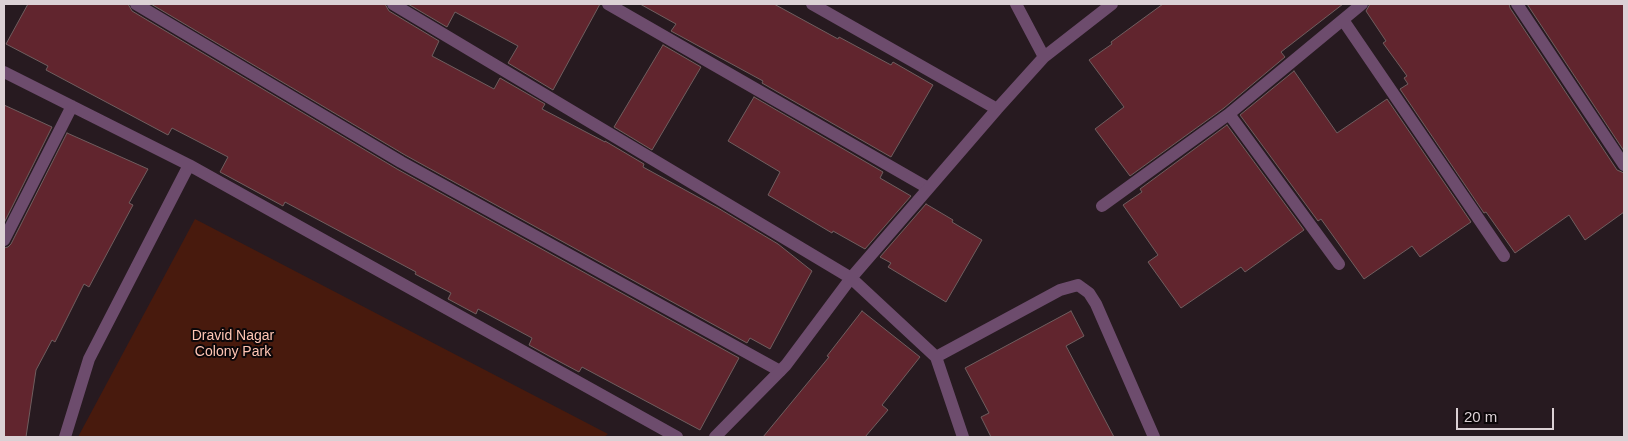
<!DOCTYPE html>
<style>
body{margin:0}
#map{position:relative;width:1628px;height:441px;overflow:hidden;background:#271a20;font-family:Arial,sans-serif}
canvas{display:block}
.frame{position:absolute;inset:0;border:5px solid #dbd1d5;pointer-events:none}
.scale{position:absolute;left:1456px;top:408px;width:98px;height:22px;box-sizing:border-box;border:2px solid #dbd1d5;border-top:0;padding-left:6px;font-size:15px;line-height:18px;white-space:nowrap;color:#dbd1d5;-webkit-text-stroke:4px #0c0709;paint-order:stroke}
</style>
<div id="map">
<canvas width="1628" height="441"></canvas>
<div class="frame"></div>
<div class="scale">20 m</div>
</div>
<script>
const g = document.querySelector('canvas').getContext('2d');
g.lineJoin = 'round';
function paint(path, color) {
  g.fillStyle = color;
  g.fill(path, 'evenodd');
}
function poly(rows) {
  const path = new Path2D();
  for (const r of rows) {
    path.moveTo(r[0], r[1]);
    for (let i = 2; i < r.length; i += 2) path.lineTo(r[i], r[i + 1]);
  }
  return path;
}
function trace(path, color, width, dash) {
  g.strokeStyle = color;
  g.lineWidth = width;
  g.lineCap = dash ? 'butt' : 'round';
  g.setLineDash(dash || []);
  g.stroke(path);
}
function drawText(font, color, halo, rows, align = 'center') {
  g.font = font + ' Arial,sans-serif';
  g.lineWidth = 4;
  g.setLineDash([]);
  g.textBaseline = 'middle';
  g.strokeStyle = halo;
  g.fillStyle = color;
  for (const [text, x, y, turn = 0] of rows) {
    g.save();
    g.translate(x, y);
    g.rotate((+turn || 0) * Math.PI / 180);
    g.textAlign = isNaN(turn) ? turn : align;
    if (halo) g.strokeText(text, 0, 0);
    g.fillText(text, 0, 0);
    g.restore();
  }
}
paint(poly([
 [195,219,608,434,604,437,78,437]
]), '#481a0d');
const building = poly([
 [28,4,128,4,132,11,397,169,739,358,700,430,582,367,579,372,549,356,529,345,532,338,478,309,476,314,448,299,451,293,415,274,416,272,285,202,283,206,220,172,228,157,172,128,168,135,46,70,48,66,6,44,28,4],
 [151,4,385,4,389,11,439,41,432,56,494,89,500,78,545,104,542,109,605,142,605,141,644,164,643,167,718,208,778,244,812,271,770,349,750,338,747,343,405,155,151,4],
 [408,4,600,4,553,90,508,63,518,46,455,12,447,27,408,4],
 [640,4,774,4,838,39,839,37,891,65,893,62,933,85,891,157,762,83,763,81,671,31,676,24,640,4],
 [1163,4,1343,4,1281,52,1285,57,1224,108,1130,176,1095,129,1124,107,1089,60,1112,44,1111,42,1163,4],
 [1370,4,1509,4,1510,8,1617,170,1624,173,1624,212,1585,240,1569,215,1515,253,1486,212,1484,213,1400,89,1408,84,1404,78,1407,76,1383,43,1386,41,1366,11,1370,4],
 [1527,4,1624,4,1624,151,1527,4],
 [663,45,701,67,652,150,614,127,663,45],
 [1294,71,1337,133,1387,99,1471,222,1420,257,1412,246,1364,279,1321,219,1318,221,1240,115,1294,71],
 [754,97,883,172,880,178,911,196,865,249,833,231,832,233,768,195,780,172,728,141,754,97],
 [4,105,52,127,4,223,4,105],
 [1227,125,1304,230,1245,272,1241,267,1181,308,1148,262,1158,255,1123,205,1142,192,1140,189,1227,125],
 [67,133,148,169,129,203,133,205,89,287,84,284,55,342,52,340,36,370,26,437,4,437,4,248,8,247,11,244,67,133],
 [926,204,953,220,952,222,982,240,946,302,888,267,891,263,880,257,926,204],
 [862,311,920,357,882,405,888,410,865,437,763,437,829,357,827,356,862,311],
 [1071,311,1084,336,1066,346,1114,437,991,437,981,417,989,413,965,368,1071,311]
]);
paint(building, '#61252e');
trace(building, '#705e5f', 1);
trace(poly([
 [136,4,401,162,780,371],
 [608,4,928,188]
]), '#6d4c6d', 12);
trace(poly([
 [393,4,851,278,936,357,963,437],
 [812,4,997,109],
 [1016,4,1044,57],
 [1517,4,1624,165],
 [1343,20,1504,256],
 [4,72,189,165,677,437],
 [1229,114,1339,264],
 [1102,206,1229,114,1362,4],
 [4,240,72,106],
 [936,357,1060,290,1078,285,1089,293,1096,304,1154,437],
 [65,437,89,359,189,165],
 [715,437,786,365,851,278,997,109,1044,57,1112,4]
]), '#6d4c6d', 12);
drawText('14px', '#ffc5b4', '#0c0709', [
 ["Dravid Nagar",233,336],
 ["Colony Park",233,352]
]);
</script>
